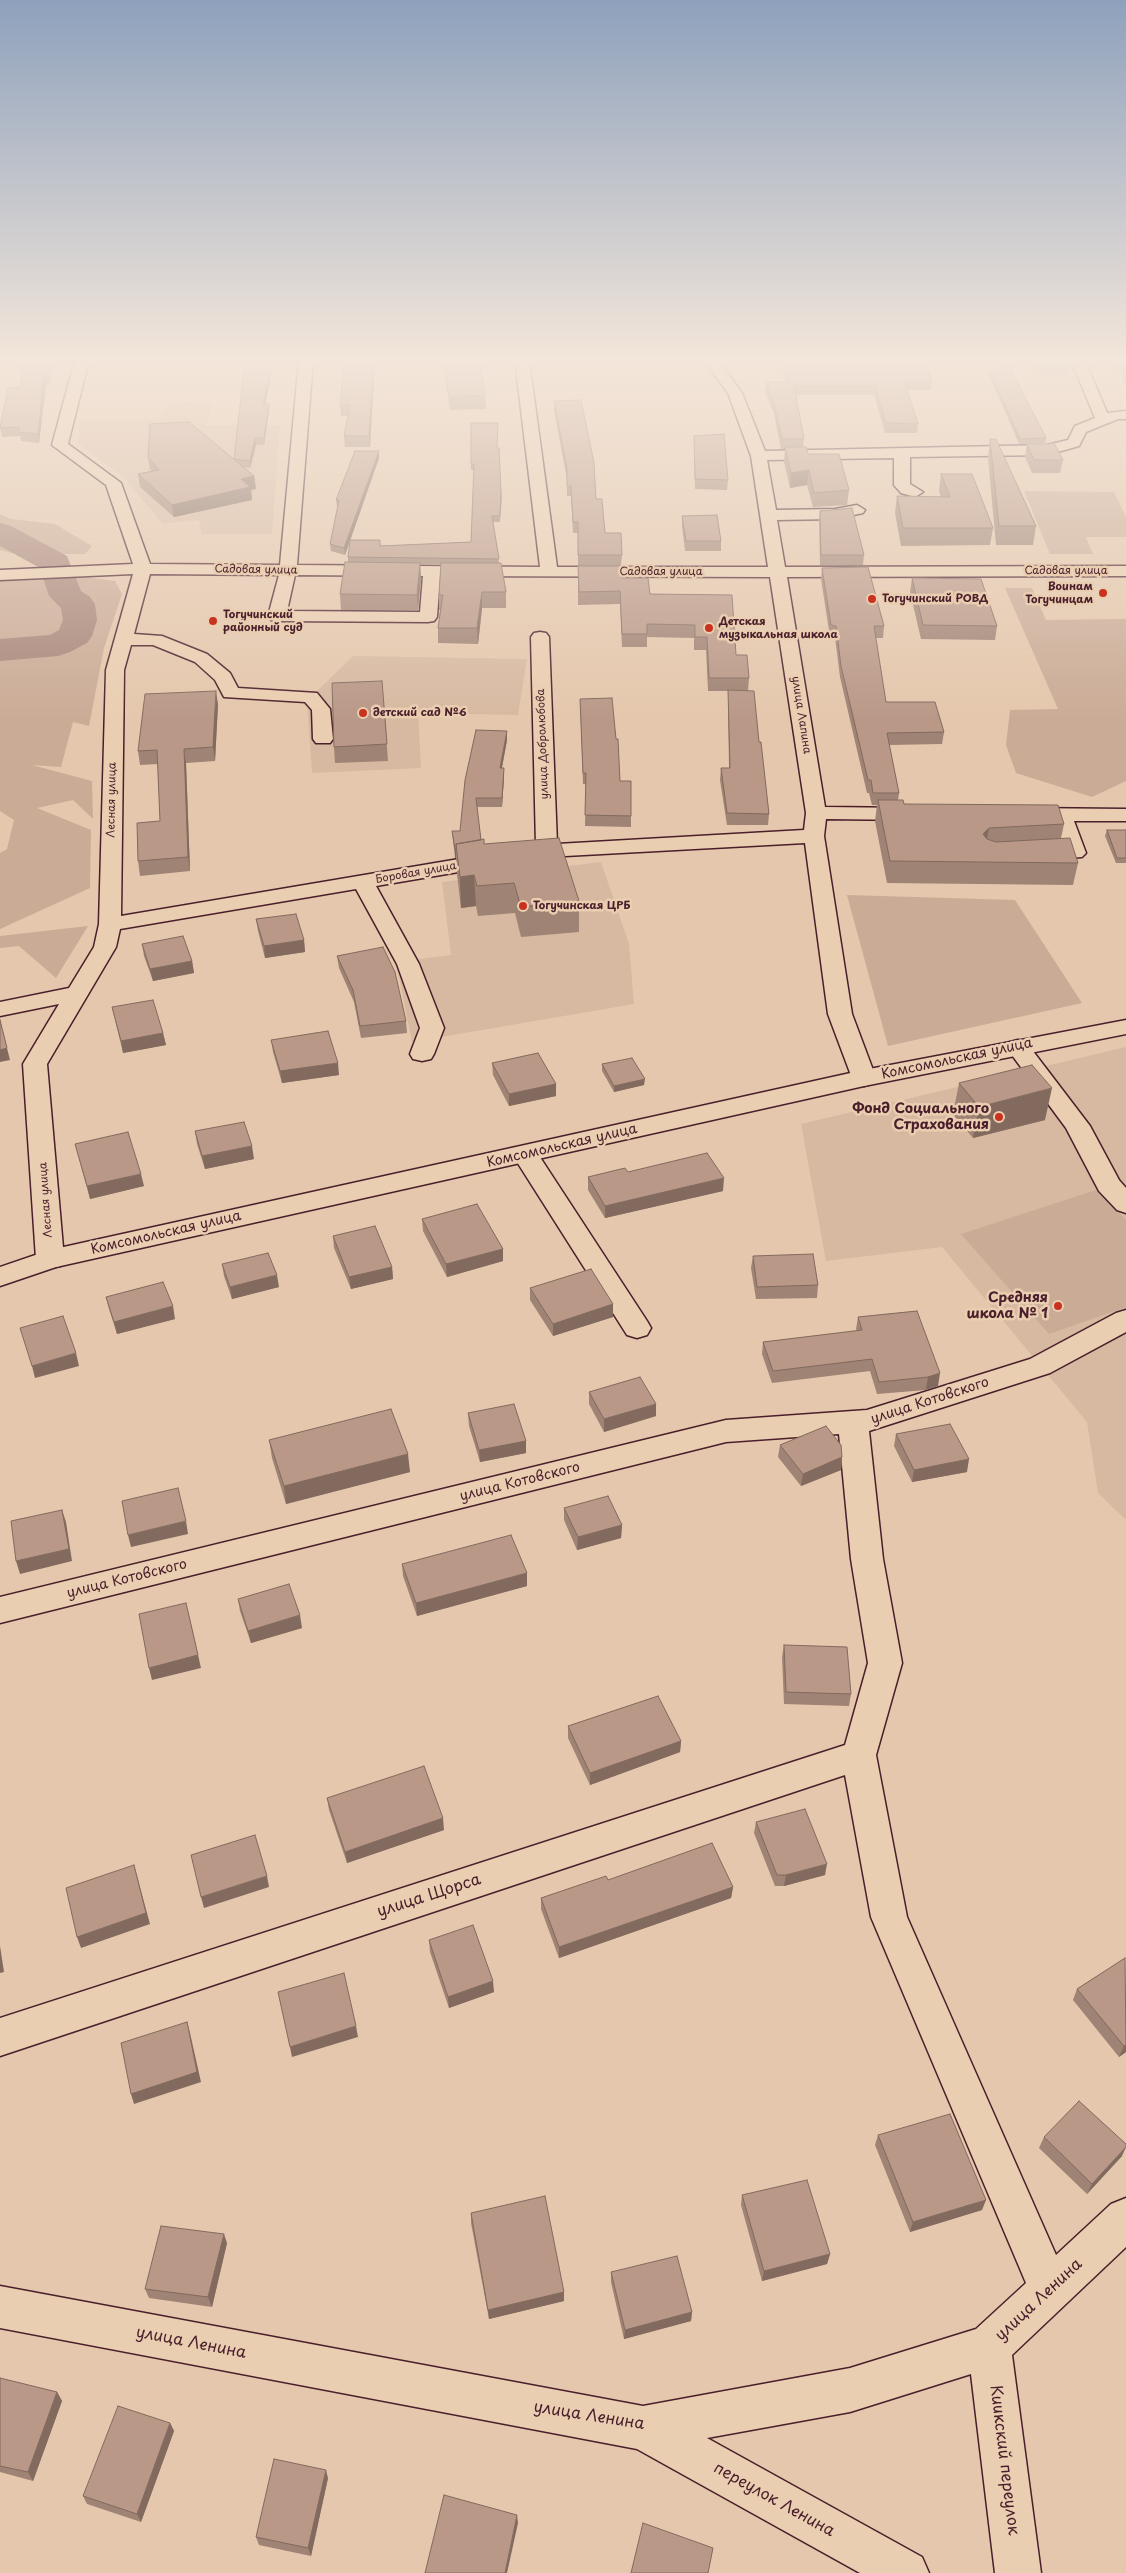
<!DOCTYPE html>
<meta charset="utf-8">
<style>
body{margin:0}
canvas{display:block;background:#e4c7ac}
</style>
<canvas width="1126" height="2573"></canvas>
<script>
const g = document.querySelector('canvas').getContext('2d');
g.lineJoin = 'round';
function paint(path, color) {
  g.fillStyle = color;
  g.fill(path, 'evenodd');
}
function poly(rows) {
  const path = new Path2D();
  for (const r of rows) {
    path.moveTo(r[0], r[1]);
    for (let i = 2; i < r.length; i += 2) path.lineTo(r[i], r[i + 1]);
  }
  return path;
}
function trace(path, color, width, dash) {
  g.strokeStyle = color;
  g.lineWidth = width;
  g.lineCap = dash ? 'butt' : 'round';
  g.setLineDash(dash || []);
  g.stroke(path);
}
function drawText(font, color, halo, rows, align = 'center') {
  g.font = font + ' "Playpen Sans",sans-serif';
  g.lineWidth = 5;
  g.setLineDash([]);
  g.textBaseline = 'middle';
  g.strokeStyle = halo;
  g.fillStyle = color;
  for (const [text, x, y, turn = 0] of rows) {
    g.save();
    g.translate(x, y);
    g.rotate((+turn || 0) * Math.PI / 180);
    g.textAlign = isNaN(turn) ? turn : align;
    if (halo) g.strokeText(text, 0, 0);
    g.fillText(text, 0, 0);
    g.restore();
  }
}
paint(poly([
 [170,400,213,405,206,425,280,425,272,534,202,534,199,520,163,524,124,478,78,443,80,420,159,420],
 [353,656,527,659,518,715,418,713,421,768,312,773,307,701],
 [601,862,629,944,634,1004,412,1042,396,962,451,955,442,882],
 [1126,1047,1126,1520,1098,1493,1087,1422,942,1247,826,1261,801,1124]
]), '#d7b9a1');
paint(poly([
 [1024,491,1114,492,1126,517,1126,537,1086,537,1093,554,1050,554],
 [0,514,11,519,55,524,92,546,85,554,15,554,0,550],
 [77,576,115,581,122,594,104,648,89,726,73,722,61,767,32,765,92,781,93,819,73,800,37,808,91,830,90,888,0,929,0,853,7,849,14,820,0,811,0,579],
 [1032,588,1046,620,1126,619,1126,781,1092,797,1016,773,1006,745,1010,710,1058,709,1005,588],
 [847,895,1015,900,1082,1003,888,1046],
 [88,926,56,978,19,946,0,948,0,936],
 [1096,1190,1126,1220,1126,1307,1049,1334,961,1234]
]), '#caab96');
paint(poly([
 [0,523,11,526,67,556,81,591,90,597,95,604,97,620,92,636,87,643,70,652,58,656,0,661,0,639,50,635,59,630,63,620,61,608,49,596,40,568,0,546,0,523]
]), '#a78579');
const minor = poly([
 [75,360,89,360,68,444,121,483,150,564,280,565,299,360,313,360,297,565,540,567,515,360,529,360,557,567,768,567,751,456,728,393,704,360,718,360,742,393,765,451,1047,445,1068,440,1075,426,1095,418,1071,360,1085,360,1107,413,1126,411,1126,419,1118,419,1086,432,1079,446,1047,455,910,457,910,484,923,492,915,497,901,493,894,485,894,458,767,460,776,510,835,509,857,505,865,510,863,513,835,519,777,520,785,567,1126,566,1126,576,787,577,825,807,912,808,919,810,922,814,919,818,912,820,826,819,824,836,852,1014,876,1078,873,1083,864,1086,855,1083,852,1078,828,1014,805,843,547,857,376,886,419,964,444,1028,434,1054,431,1059,422,1061,413,1059,410,1054,420,1028,397,964,356,889,120,929,116,947,47,1064,64,1259,60,1266,50,1268,40,1266,36,1259,23,1064,59,1004,0,1016,0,1002,69,988,94,947,99,924,106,670,133,574,0,580,0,570,133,564,106,485,52,445,75,360],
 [150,574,279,575,268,616,271,620,277,621,428,622,434,621,437,617,440,576,770,577,806,813,804,830,557,844,549,637,546,633,540,632,534,633,531,637,536,846,121,916,124,670,131,645,153,645,195,662,215,680,224,697,305,702,312,710,313,739,316,743,330,743,333,739,330,709,317,693,238,688,230,673,207,654,162,636,134,634,150,574],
 [295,575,423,576,420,612,287,611,295,575],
 [1023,808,1126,809,1126,821,1074,821,1086,853,1082,857,1038,860,1031,858,1027,854,1031,850,1062,847,1054,821,1016,818,1013,814,1016,810,1023,808],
 [1018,1040,1026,1042,1090,1126,1119,1180,1126,1188,1126,1213,1117,1210,1099,1191,1066,1128,1006,1047,1010,1042,1018,1040],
 [525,1146,534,1148,647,1321,651,1328,647,1335,637,1338,627,1335,512,1154,516,1148,525,1146],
 [1126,1310,1126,1332,1050,1373,869,1431,883,1559,902,1663,876,1755,907,1917,1056,2255,1111,2204,1126,2198,1126,2247,1012,2355,1041,2573,995,2573,971,2374,850,2412,707,2438,922,2557,929,2573,860,2573,637,2449,0,2328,0,2286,643,2406,850,2368,976,2329,1026,2283,871,1917,845,1775,0,2056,0,2018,845,1745,868,1663,851,1559,839,1434,726,1442,0,1623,0,1597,726,1420,867,1410,1030,1359,1116,1313,1126,1310]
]);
const major = poly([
 [1126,1020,1126,1034,864,1086,56,1267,0,1286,0,1267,50,1250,864,1070,1126,1020]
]);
trace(minor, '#4a1f2b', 3);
trace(major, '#4a1f2b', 3);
paint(minor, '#eaceb1');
paint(major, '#eaceb1');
paint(poly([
 [52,360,50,384,46,385,39,443,21,441,20,436,2,437,0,428,21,387],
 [375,360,370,447,345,447,344,436,348,416,341,416,340,405],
 [780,360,924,360,932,381,931,390,907,390,918,424,917,433,885,433,874,395,796,395,804,439,803,447,808,454,849,490,847,505,813,507,807,485,790,488,784,462,785,449,781,449,774,414,765,392,766,382,786,382],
 [1035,360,1068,360,1070,364,1068,375,1041,375],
 [1113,360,1126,360,1126,385],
 [444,364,485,395,486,409,450,410,445,377],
 [990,373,1046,438,1045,443,1019,444,990,377],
 [271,376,265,404,269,410,264,445,256,445,250,468,242,467,254,476,256,489,251,490,252,500,174,517,140,487,138,474,152,471,150,470,148,457,234,459],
 [554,401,596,499,605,533,622,555,621,565,578,565,578,533,573,533,571,496,567,496,567,479,554,411],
 [471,423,497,448,502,498,500,522,493,522,499,563,506,592,506,608,482,608,478,644,438,643,438,628,440,610,439,610,439,595,441,564,420,564,421,578,418,610,341,610,340,594,348,562,348,557,381,546,471,542,474,470,471,470],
 [694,436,728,480,727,490,695,489],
 [990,439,1036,526,1033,545,996,545,988,458],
 [1027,444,1063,460,1060,473,1032,473,1025,457],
 [379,451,379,458,345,555,331,551,330,544,338,507,337,507,336,500],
 [941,474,993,528,990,545,901,546,895,513,897,496,941,497,939,491],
 [820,511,864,555,863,565,820,565,819,521],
 [682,516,721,541,721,551,685,551,682,526],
 [578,566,622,578,650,594,736,655,749,678,748,691,759,742,769,814,768,825,727,825,720,780,721,768,729,768,728,701,728,691,708,691,706,650,694,650,694,638,647,637,647,647,622,647,620,604,578,605],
 [822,568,884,626,883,638,875,638,886,702,944,732,942,744,889,745,899,793,898,800,904,804,1064,824,1061,838,1078,863,1073,885,887,883,875,821,877,805,872,805,869,793,867,793,840,677,835,637,830,637,821,579],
 [912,578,997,626,995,640,921,639,910,592],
 [382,681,388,761,335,763,334,747],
 [580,699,620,781,631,816,631,827,585,826,586,784,583,784],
 [218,704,215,761,186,763,190,871,140,876,138,861,160,821,158,764,140,765,138,751],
 [507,731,507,740,502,768,504,777,502,807,477,807,481,840,484,844,579,901,579,932,521,937,515,913,478,916,476,906,461,908,457,874,456,858,455,858,452,831,460,831],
 [1107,830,1126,830,1126,863,1116,863,1105,836],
 [256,919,304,940,305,952,265,958,258,931],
 [142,944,192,961,194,973,153,981,144,956],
 [337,956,406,1021,407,1033,361,1038,354,1002,339,968],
 [112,1007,163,1033,166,1045,123,1053],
 [271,1040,339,1075,282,1083,273,1052],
 [492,1063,556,1084,556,1096,509,1106,493,1075],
 [602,1064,644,1085,614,1092,602,1071],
 [959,1083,1045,1120,973,1138,953,1114],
 [195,1131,254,1159,205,1169,197,1144],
 [75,1144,144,1186,90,1199],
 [628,1172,723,1191,605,1218,588,1190,588,1177],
 [422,1219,503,1249,503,1261,447,1277,423,1231],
 [333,1236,392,1267,393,1279,351,1289,334,1248],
 [753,1256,818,1285,817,1298,756,1299,751,1268],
 [222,1264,279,1287,232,1299,224,1276],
 [530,1288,613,1317,553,1336,530,1300],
 [106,1297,175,1319,117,1334,109,1309],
 [917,1311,938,1386,926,1390,877,1394,870,1371,772,1383,762,1354,763,1342,857,1331,856,1329,858,1317],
 [589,1392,656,1416,604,1432,589,1404],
 [468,1413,526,1441,526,1453,480,1462,469,1426],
 [896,1434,967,1472,912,1482,894,1446],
 [269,1440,410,1472,286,1504,272,1458],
 [780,1445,842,1457,841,1470,801,1486,778,1457],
 [564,1508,622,1525,621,1538,577,1550,564,1520],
 [402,1564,527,1573,527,1586,417,1616,403,1576],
 [238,1599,302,1628,251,1643,240,1611],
 [784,1645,851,1694,849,1706,784,1704,782,1657],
 [568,1726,681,1741,680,1752,590,1785,568,1738],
 [327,1798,444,1830,347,1863,329,1810],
 [756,1822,825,1875,784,1886,775,1886,754,1833],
 [608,1880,733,1887,731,1898,559,1958,541,1909,541,1898],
 [429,1940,494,1992,449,2008,430,1952],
 [1125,1958,1126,2052,1119,2057,1073,2000,1077,1989],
 [878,2135,982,2210,910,2232,875,2145],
 [1044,2137,1122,2156,1087,2194,1039,2148],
 [742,2195,830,2254,827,2264,762,2281,741,2205],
 [471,2213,564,2292,564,2301,489,2319,471,2223],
 [227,2243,212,2307,149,2298,145,2289],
 [611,2272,692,2312,691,2321,624,2339,611,2282],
 [0,2378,57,2392,62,2401,33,2481,0,2472],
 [170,2423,174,2431,141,2522,87,2504,83,2496],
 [328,2478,311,2556,259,2545,256,2537]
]), '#9f8374');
paint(poly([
 [50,360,52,360,50,384,49,376],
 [374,360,375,360,370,447,369,436],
 [271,370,271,376,264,410,263,404],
 [44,376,46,385,39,443,38,434],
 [269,404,269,410,264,445,264,438],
 [255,438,256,445,250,468,250,461],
 [379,451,379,458,345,555,344,548],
 [809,470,807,485,790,488,791,473],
 [254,476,256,489,251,490,252,500,174,517,172,505,241,479],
 [420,563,421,578,418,610,417,595],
 [482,592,482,608,478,644,477,628],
 [216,691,218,704,215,761,213,747],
 [507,731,507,740,500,777,500,768],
 [184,749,186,763,190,871,188,857],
 [504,768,504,777,502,807,502,798],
 [989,828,985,850,983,834],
 [456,848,456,858,455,858,455,849],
 [474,875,476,906,461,908,460,877],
 [304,940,305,952,265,958,264,946],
 [192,961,194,973,153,981,150,969],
 [0,1020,10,1060,0,1062],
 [163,1033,166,1045,123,1053,121,1041],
 [338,1063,339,1075,282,1083,280,1071],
 [645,1079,644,1085,614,1092,614,1086],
 [556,1084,556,1096,509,1106,509,1094],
 [1052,1088,1045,1120,973,1138,979,1107],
 [252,1146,254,1159,205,1169,202,1156],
 [141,1174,144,1186,90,1199,87,1186],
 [724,1178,723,1191,605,1218,605,1206],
 [503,1249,503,1261,447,1277,446,1264],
 [392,1267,393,1279,351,1289,349,1277],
 [277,1275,279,1287,232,1299,230,1287],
 [613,1304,613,1317,553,1336,553,1324],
 [173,1306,175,1319,117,1334,114,1322],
 [76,1353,79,1366,35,1378,32,1366],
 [940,1373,938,1386,926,1390,928,1377],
 [656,1404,656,1416,604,1432,604,1419],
 [526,1441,526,1453,480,1462,479,1450],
 [408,1454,410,1472,286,1504,284,1486],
 [842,1457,841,1470,801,1486,803,1474],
 [969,1459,967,1472,912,1482,914,1470],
 [62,1510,66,1522,72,1561,20,1574,16,1561],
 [186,1521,188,1534,131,1547,128,1535],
 [622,1525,621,1538,577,1550,578,1537],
 [527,1573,527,1586,417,1616,416,1603],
 [189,1615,201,1668,152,1680,149,1668],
 [300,1615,302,1628,251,1643,248,1631],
 [681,1741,680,1752,590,1785,590,1773],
 [443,1818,444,1830,347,1863,345,1852],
 [827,1864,825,1875,784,1886,786,1875],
 [134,1865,150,1924,81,1948,77,1937],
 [267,1876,269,1887,204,1908,201,1897],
 [733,1887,731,1898,559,1958,559,1947],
 [0,1946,4,1972,0,1973],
 [493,1981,494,1992,449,2008,448,1997],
 [187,2022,190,2033,201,2082,134,2104,131,2094],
 [356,2026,358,2037,292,2057,290,2047],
 [1126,2045,1126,2052,1119,2057,1124,2046],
 [1126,2147,1122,2156,1087,2194,1092,2184],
 [986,2200,982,2210,910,2232,913,2222],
 [224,2234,227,2243,212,2307,208,2297],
 [830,2254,827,2264,762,2281,764,2271],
 [564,2292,564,2301,489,2319,488,2310],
 [692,2312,691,2321,624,2339,625,2330],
 [57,2392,62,2401,33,2481,28,2472],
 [170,2423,174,2431,141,2522,137,2514],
 [326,2470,328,2478,311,2556,308,2548],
 [517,2515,518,2523,507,2573,505,2573]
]), '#826a5e');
const building = poly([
 [22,360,50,360,49,376,44,376,38,434,19,432,19,427,0,428,8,388,21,387,22,360],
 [345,360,374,360,369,436,344,436,350,405,340,405,345,360],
 [783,360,924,360,932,381,904,381,918,424,886,423,875,386,794,386,804,439,782,439,774,405,766,382,789,382,783,360],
 [1041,360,1068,360,1070,364,1043,364,1041,360],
 [1120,360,1126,360,1126,371,1120,360],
 [480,363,485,395,449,397,444,364,480,363],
 [1008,364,1046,438,1020,439,990,373,1008,364],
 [244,370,271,370,263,404,269,404,264,438,255,438,250,461,234,459,244,370],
 [581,400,594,463,596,499,602,499,605,533,621,533,622,555,578,555,578,522,573,522,571,486,567,486,567,469,554,401,581,400],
 [189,422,254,476,241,479,250,487,172,505,138,474,159,470,148,457,150,424,189,422],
 [471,423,498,423,497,448,499,448,501,492,500,516,492,516,499,559,348,557,350,540,380,540,380,546,471,542,474,464,471,464,471,423],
 [724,434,728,480,695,479,694,436,724,434],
 [990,439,996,439,1036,526,999,526,990,439],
 [1054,443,1063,460,1034,460,1027,444,1049,444,1054,443],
 [785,447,806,447,808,454,839,454,849,490,814,493,809,470,791,473,785,447],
 [355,451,379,451,344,548,330,544,339,500,336,500,355,451],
 [941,474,972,474,993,528,903,528,897,496,950,497,941,474],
 [852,508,864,555,821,555,820,511,852,508],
 [717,515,721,541,686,541,682,516,717,515],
 [345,562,420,563,417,595,340,594,345,562],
 [441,563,501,563,506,592,482,592,477,628,438,628,443,595,439,595,441,563],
 [578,566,622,566,622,578,648,578,650,594,732,595,736,655,747,655,749,678,709,678,707,637,695,637,695,625,647,624,647,634,622,634,620,591,579,592,578,566],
 [868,567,884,626,874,626,886,702,935,702,944,732,887,733,899,793,873,793,871,780,868,780,841,666,836,626,831,625,822,568,868,567],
 [912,578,981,579,997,626,923,625,912,578],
 [382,681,387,744,334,747,332,683,382,681],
 [728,690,754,691,759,742,761,742,769,814,727,813,721,768,730,768,728,690],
 [216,691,213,747,184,749,188,857,138,861,137,823,160,821,157,750,138,751,145,694,216,691],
 [612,698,616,739,618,739,620,781,631,781,631,816,585,815,586,773,583,773,580,699,612,698],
 [476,730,507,731,500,768,504,768,502,798,476,798,481,840,456,844,456,848,455,849,452,831,460,831,465,780,476,730],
 [878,800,903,800,904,804,1058,805,1064,824,989,828,983,834,987,839,996,842,1070,838,1078,863,890,861,878,800],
 [1107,830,1126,830,1126,858,1117,858,1107,830],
 [559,838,579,901,521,907,514,883,477,886,474,875,460,877,456,844,484,839,484,844,559,838],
 [296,914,304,940,264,946,256,919,296,914],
 [183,936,192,961,150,969,142,944,183,936],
 [383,947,395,972,406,1021,360,1026,353,990,337,956,383,947],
 [153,1000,163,1033,121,1041,112,1007,153,1000],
 [0,1020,7,1048,0,1050,0,1020],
 [328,1031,338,1063,280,1071,271,1040,328,1031],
 [538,1053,556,1084,509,1094,492,1063,538,1053],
 [632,1058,645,1079,614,1086,602,1064,632,1058],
 [1032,1065,1052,1088,979,1107,959,1083,1032,1065],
 [244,1122,252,1146,202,1156,195,1131,244,1122],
 [128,1132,141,1174,87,1186,75,1144,128,1132],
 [707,1153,724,1178,605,1206,588,1177,625,1168,628,1172,707,1153],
 [477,1204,503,1249,446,1264,422,1219,477,1204],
 [375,1226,392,1267,349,1277,333,1236,375,1226],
 [268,1253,277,1275,230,1287,222,1264,268,1253],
 [813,1254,818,1285,757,1287,753,1256,813,1254],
 [591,1269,613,1304,553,1324,530,1288,591,1269],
 [163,1282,173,1306,114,1322,106,1297,163,1282],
 [917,1311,940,1373,928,1377,879,1382,872,1359,773,1371,763,1342,862,1330,858,1317,917,1311],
 [63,1316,76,1353,32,1366,20,1328,63,1316],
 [640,1377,656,1404,604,1419,589,1392,640,1377],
 [514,1404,526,1441,479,1450,468,1413,514,1404],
 [391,1409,408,1454,284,1486,269,1440,391,1409],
 [950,1424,969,1459,914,1470,896,1434,950,1424],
 [826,1426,841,1445,842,1457,803,1474,780,1445,826,1426],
 [178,1488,186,1521,128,1535,122,1501,178,1488],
 [608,1496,622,1525,578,1537,564,1508,608,1496],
 [62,1510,69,1549,16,1561,11,1521,62,1510],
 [511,1535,527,1573,416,1603,402,1564,511,1535],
 [289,1584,300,1615,248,1631,238,1599,289,1584],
 [186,1603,198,1655,149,1668,139,1614,186,1603],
 [784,1645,847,1647,851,1694,786,1692,784,1645],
 [658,1696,681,1741,590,1773,568,1726,658,1696],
 [424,1766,443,1818,345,1852,327,1798,424,1766],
 [805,1809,827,1864,786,1875,777,1875,756,1822,805,1809],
 [255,1835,267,1876,201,1897,191,1855,255,1835],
 [712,1843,733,1887,559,1947,541,1898,606,1876,608,1880,712,1843],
 [134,1865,146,1913,77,1937,66,1888,134,1865],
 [473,1925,493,1981,448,1997,429,1940,473,1925],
 [1125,1958,1126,2045,1124,2046,1077,1989,1125,1958],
 [344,1973,356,2026,290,2047,278,1992,344,1973],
 [187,2022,197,2072,131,2094,121,2043,187,2022],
 [1079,2101,1126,2144,1126,2147,1092,2184,1044,2137,1079,2101],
 [950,2114,986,2200,913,2222,878,2135,950,2114],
 [807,2180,830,2254,764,2271,742,2195,807,2180],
 [545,2196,564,2292,488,2310,471,2213,545,2196],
 [161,2226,224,2234,208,2297,145,2289,161,2226],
 [677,2256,692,2312,625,2330,611,2272,677,2256],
 [0,2378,57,2392,28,2472,0,2466,0,2378],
 [118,2406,170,2423,137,2514,83,2496,118,2406],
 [274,2459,326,2470,308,2548,256,2537,274,2459],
 [444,2495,517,2515,505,2573,425,2573,444,2495],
 [643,2523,713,2548,708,2573,631,2573,643,2523]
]);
paint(building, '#b99887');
trace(building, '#826a5e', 1);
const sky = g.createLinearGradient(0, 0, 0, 720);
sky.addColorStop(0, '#8ea1bc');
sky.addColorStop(0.5, '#f3e6da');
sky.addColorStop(1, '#f3e6da00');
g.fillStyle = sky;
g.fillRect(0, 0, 1126, 720);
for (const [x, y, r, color] of [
 [1103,593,5,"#c8321e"],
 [872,599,5,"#c8321e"],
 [213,621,5,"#c8321e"],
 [709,628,5,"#c8321e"],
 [363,713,5,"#c8321e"],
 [523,906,5,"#c8321e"],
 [999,1117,5,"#c8321e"],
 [1058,1306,5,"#c8321e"]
]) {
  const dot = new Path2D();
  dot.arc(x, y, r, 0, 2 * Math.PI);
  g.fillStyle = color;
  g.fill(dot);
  trace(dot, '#eaceb1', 2);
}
drawText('11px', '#4a1f2b', '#eaceb1', [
 ["Садовая улица",256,570,1],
 ["Садовая улица",1066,571],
 ["Садовая улица",661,572],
 ["улица Лапина",801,715,81],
 ["улица Добролюбова",543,744,-92],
 ["Лесная улица",112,800,-89],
 ["Боровая улица",416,873,-10],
 ["Лесная улица",46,1200,-94]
]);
drawText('bold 11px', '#4a1f2b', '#eaceb1', [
 ["Воинам",1093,587,"right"],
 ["Тогучинцам",1093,600,"right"],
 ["Тогучинский РОВД",882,599],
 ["Тогучинский",223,615],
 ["районный суд",223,628],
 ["Детская",719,622],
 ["музыкальная школа",719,635],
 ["детский сад №6",373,713],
 ["Тогучинская ЦРБ",533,906]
], 'left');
drawText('14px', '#4a1f2b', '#eaceb1', [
 ["Комсомольская улица",957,1059,-12],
 ["Комсомольская улица",562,1146,-13],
 ["Комсомольская улица",166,1233,-13],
 ["улица Котовского",930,1401,-18],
 ["улица Котовского",520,1482,-14],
 ["улица Котовского",127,1579,-14]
]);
drawText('bold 14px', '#4a1f2b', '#eaceb1', [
 ["Фонд Социального",989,1109],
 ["Страхования",989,1125],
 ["Средняя",1048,1298],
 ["школа № 1",1048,1314]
], 'right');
drawText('16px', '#4a1f2b', '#eaceb1', [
 ["улица Щорса",429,1896,-18],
 ["улица Ленина",1039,2300,-43],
 ["улица Ленина",191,2343,11],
 ["улица Ленина",589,2416,9],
 ["Киикский переулок",1004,2460,83],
 ["переулок Ленина",774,2500,29]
]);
</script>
